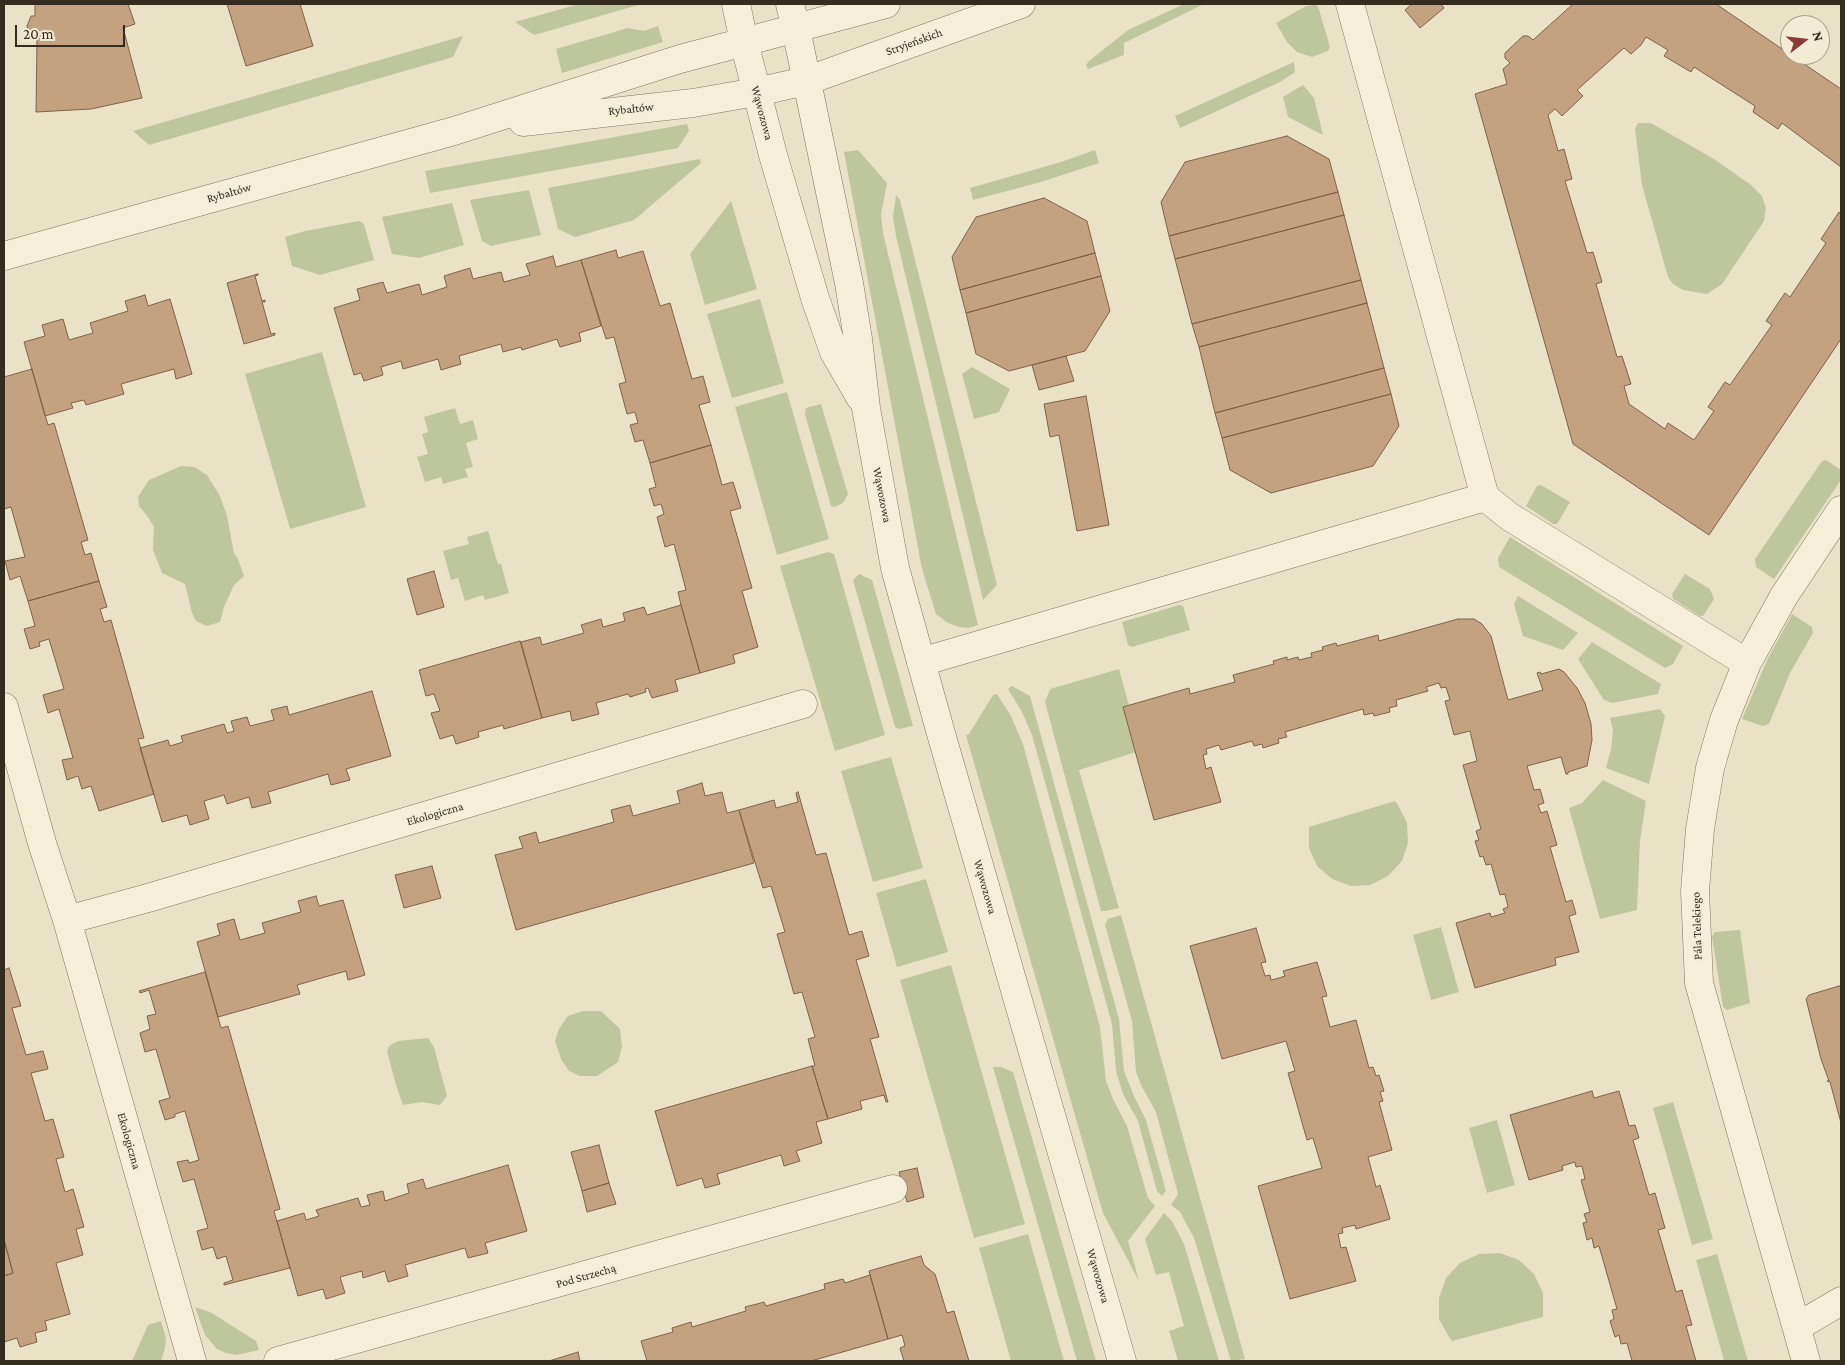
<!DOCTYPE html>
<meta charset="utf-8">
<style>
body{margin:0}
#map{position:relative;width:1845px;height:1365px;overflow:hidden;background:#eae2c6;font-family:"Crimson Pro",serif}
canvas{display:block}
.frame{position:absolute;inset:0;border:5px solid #352c20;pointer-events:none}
.north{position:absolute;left:1780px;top:15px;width:50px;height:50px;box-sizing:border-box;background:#f2ecd5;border:1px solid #a69f8d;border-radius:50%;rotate:74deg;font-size:14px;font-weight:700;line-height:20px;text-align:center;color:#352c20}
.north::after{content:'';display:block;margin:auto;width:18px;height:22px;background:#8c3b34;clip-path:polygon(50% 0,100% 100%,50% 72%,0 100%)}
.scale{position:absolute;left:15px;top:25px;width:110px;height:22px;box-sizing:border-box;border:2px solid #352c20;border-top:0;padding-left:6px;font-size:15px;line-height:18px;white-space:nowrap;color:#352c20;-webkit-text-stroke:4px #f2ecd5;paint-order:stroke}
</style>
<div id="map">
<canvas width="1845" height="1365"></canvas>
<div class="frame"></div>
<div class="north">N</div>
<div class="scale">20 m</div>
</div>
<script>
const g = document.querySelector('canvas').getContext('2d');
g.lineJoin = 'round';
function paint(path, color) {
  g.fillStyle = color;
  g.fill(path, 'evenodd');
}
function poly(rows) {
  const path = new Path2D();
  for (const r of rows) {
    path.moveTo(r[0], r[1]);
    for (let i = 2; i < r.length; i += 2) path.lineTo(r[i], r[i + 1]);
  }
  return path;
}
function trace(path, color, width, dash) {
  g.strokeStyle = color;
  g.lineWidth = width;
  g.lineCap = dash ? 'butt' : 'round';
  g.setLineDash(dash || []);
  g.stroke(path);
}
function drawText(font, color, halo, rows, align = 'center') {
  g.font = font + ' "Crimson Pro",serif';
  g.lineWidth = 4;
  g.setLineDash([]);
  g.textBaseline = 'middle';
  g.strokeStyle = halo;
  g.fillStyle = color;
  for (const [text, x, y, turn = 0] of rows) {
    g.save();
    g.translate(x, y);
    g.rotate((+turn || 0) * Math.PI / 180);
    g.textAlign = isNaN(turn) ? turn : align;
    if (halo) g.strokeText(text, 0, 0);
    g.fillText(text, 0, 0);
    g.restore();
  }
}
paint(poly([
 [579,4,642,4,534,35,515,22],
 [1184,4,1204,4,1124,43,1124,55,1088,69,1086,65,1089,61,1128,30],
 [1315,5,1318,6,1330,47,1328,51,1312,57,1297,52,1287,42,1276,23,1306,6],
 [658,26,663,42,562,73,556,49,628,28,644,31],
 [463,36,453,57,149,145,133,131],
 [1294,62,1295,72,1280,82,1180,128,1175,116],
 [1303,85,1314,98,1323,135,1288,117,1283,97],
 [1638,123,1651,123,1714,159,1751,185,1762,196,1766,208,1764,221,1722,284,1707,294,1683,290,1673,284,1668,277,1642,185,1635,129],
 [687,124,689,131,678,148,430,193,425,171],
 [858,150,887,183,881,214,883,233,978,625,969,628,959,627,948,623,936,614,922,569,844,152],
 [1095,150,1099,163,1041,182,973,200,970,188,1061,162],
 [700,159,701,163,634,220,575,237,558,229,548,188],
 [529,190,541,235,491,246,482,241,470,200],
 [896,195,900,200,997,585,983,600,896,236,893,217],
 [731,201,757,289,705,305,690,254],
 [452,203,464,245,419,258,392,254,382,217],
 [359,221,364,224,374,260,320,275,292,266,285,237,305,231],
 [760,299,784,383,732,398,707,314],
 [322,352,366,507,290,529,245,374],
 [972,367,1010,389,999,412,974,419,962,374],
 [787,392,829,539,777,555,735,407],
 [821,404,848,494,843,503,834,507,831,506,805,414,806,408],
 [455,408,460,424,473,420,478,439,466,443,473,467,465,469,468,477,443,484,441,477,425,482,417,457,428,454,422,434,428,432,424,417],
 [1826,460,1841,470,1841,480,1774,579,1756,567,1755,559,1822,461],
 [181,466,194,467,207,475,220,496,227,516,234,553,238,559,244,576,234,585,224,607,220,622,207,626,196,621,192,613,185,584,162,573,153,550,154,527,148,517,139,506,138,497,149,480],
 [1541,485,1570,502,1557,524,1553,524,1526,506,1537,486],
 [488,531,498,564,501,564,509,593,485,600,483,595,465,601,458,578,451,580,443,551,469,544,467,537],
 [1510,537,1683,646,1673,664,1665,668,1499,567,1498,558],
 [828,552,834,554,885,735,835,751,780,566],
 [859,574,872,580,913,726,899,729,895,727,853,580],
 [1685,574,1710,589,1714,599,1703,616,1700,616,1673,599,1672,594],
 [1518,596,1578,633,1563,650,1523,636,1514,604],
 [1179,605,1183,606,1190,630,1132,647,1128,645,1122,622],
 [1792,614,1812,627,1813,633,1790,673,1769,724,1763,726,1742,719,1767,660],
 [1592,642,1661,684,1658,694,1612,703,1604,700,1578,659],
 [1119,669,1129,705,1123,707,1136,752,1079,770,1119,908,1106,911,1101,911,1045,702,1050,689],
 [1012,686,1030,696,1119,1019,1124,1071,1134,1096,1146,1120,1166,1191,1162,1196,1157,1191,1138,1121,1123,1094,1116,1071,1112,1024,1032,735,1022,712,1008,689],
 [997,694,1011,716,1023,744,1100,1027,1106,1081,1113,1099,1127,1126,1148,1198,1155,1206,1128,1241,1139,1281,1103,1213,966,735,969,734,993,695],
 [1660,709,1665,716,1649,784,1606,768,1611,749,1613,730,1610,718],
 [891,757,923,868,873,882,841,771],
 [1603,780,1646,801,1640,841,1637,910,1600,919,1569,808,1582,803],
 [1395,801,1398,805,1407,823,1408,843,1402,861,1388,876,1370,885,1351,886,1332,879,1317,866,1309,848,1309,827],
 [926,879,948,952,897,967,876,893],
 [1121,915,1245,1359,1231,1361,1194,1238,1180,1212,1171,1205,1178,1194,1156,1112,1142,1087,1136,1072,1132,1021,1105,925,1108,919],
 [1441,927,1459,992,1431,1000,1413,935],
 [1740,930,1750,1003,1727,1010,1723,1007,1712,937,1715,932],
 [951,965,1025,1224,974,1238,900,980],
 [583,1011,601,1011,620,1029,622,1047,618,1062,597,1076,580,1076,569,1071,561,1059,555,1041,559,1029,568,1016],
 [428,1038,434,1047,447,1096,440,1105,422,1102,403,1105,396,1085,387,1051,389,1046,398,1041],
 [993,1067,1001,1067,1013,1072,1096,1361,1077,1361],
 [1673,1102,1713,1239,1692,1245,1653,1108],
 [1497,1120,1515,1185,1487,1193,1469,1128],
 [1164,1213,1172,1221,1184,1244,1219,1361,1178,1361,1169,1331,1184,1326,1169,1272,1156,1275,1145,1239],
 [1028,1234,1064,1361,1011,1361,979,1248],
 [1500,1253,1519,1260,1534,1274,1543,1293,1543,1317,1452,1341,1449,1337,1439,1319,1439,1298,1446,1278,1460,1263,1479,1254],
 [1717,1254,1748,1361,1724,1361,1696,1260],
 [195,1307,210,1312,256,1341,259,1350,237,1355,226,1353,217,1349,205,1335],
 [161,1321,166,1338,165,1348,161,1361,132,1361,148,1325]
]), '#bec79b');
const building = poly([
 [35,4,128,4,135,24,123,28,142,98,91,109,36,112,37,40,30,39,27,26,31,16,35,16,35,4],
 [227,4,300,4,313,46,246,66,227,4],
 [1412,4,1441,4,1444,8,1420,28,1405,10,1412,4],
 [1573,4,1716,4,1841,89,1841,167,1782,123,1778,129,1753,112,1755,106,1694,67,1691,72,1664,56,1668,50,1646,37,1641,45,1631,54,1624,48,1577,90,1583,96,1562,116,1555,109,1548,115,1558,151,1564,149,1572,179,1565,181,1587,253,1593,252,1602,282,1596,284,1617,357,1622,356,1631,384,1624,386,1629,404,1665,429,1668,423,1694,440,1714,411,1708,407,1725,382,1730,385,1772,325,1766,321,1785,293,1790,297,1826,243,1821,239,1839,212,1841,214,1841,339,1709,535,1573,444,1475,94,1507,84,1503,69,1510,63,1505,58,1505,53,1523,36,1528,36,1533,40,1573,4],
 [1287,136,1329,159,1338,192,1169,236,1161,202,1185,162,1287,136],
 [1338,192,1344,215,1175,259,1169,236,1338,192],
 [1044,198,1087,221,1095,253,960,290,952,257,976,217,1044,198],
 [1344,215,1361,280,1192,324,1175,259,1344,215],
 [616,250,618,258,643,251,660,306,670,303,692,379,703,376,710,402,699,405,711,445,650,463,643,440,635,442,630,425,638,423,635,412,627,414,619,384,626,382,614,337,606,339,581,260,616,250],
 [1095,253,1101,276,966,313,960,290,1095,253],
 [553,256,556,267,581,260,601,326,579,333,581,341,560,347,557,339,522,350,521,347,503,352,501,344,459,356,461,364,441,370,438,359,403,369,401,361,381,367,383,375,364,381,361,373,354,375,334,308,360,300,357,289,383,282,387,293,419,284,422,295,447,287,444,276,470,268,473,279,501,272,504,282,530,275,526,264,553,256],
 [258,274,258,275,255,276,262,301,265,300,265,302,262,302,271,334,275,333,275,335,244,344,227,283,258,274],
 [1101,276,1110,311,1085,351,1009,371,976,354,966,313,1101,276],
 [1361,280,1367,303,1199,347,1192,324,1361,280],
 [145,295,148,306,170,299,192,374,176,379,174,369,121,384,124,394,86,405,84,400,71,403,73,408,45,416,24,342,45,336,42,325,63,319,69,340,93,333,90,323,128,311,125,301,145,295],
 [1367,303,1384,368,1215,413,1199,347,1367,303],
 [1066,356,1074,381,1039,390,1032,365,1066,356],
 [1384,368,1391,394,1222,438,1215,413,1384,368],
 [32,369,48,425,54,423,88,540,81,542,85,555,91,553,99,581,28,601,20,576,10,580,5,561,25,557,11,507,4,509,4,377,32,369],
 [1391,394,1399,426,1373,466,1271,493,1230,470,1222,438,1391,394],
 [1086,396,1109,525,1077,531,1059,435,1050,437,1044,404,1086,396],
 [711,445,722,485,733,482,741,508,730,511,752,588,742,591,758,647,733,655,735,663,700,673,681,605,678,592,686,590,674,544,665,547,657,517,664,514,661,504,654,506,649,489,656,487,650,463,711,445],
 [434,571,444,607,417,615,407,579,434,571],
 [99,581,107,607,100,609,104,622,111,620,144,738,138,739,154,794,99,811,91,786,82,789,78,776,67,780,62,760,73,758,59,709,48,713,43,695,64,689,49,639,39,642,40,646,30,649,24,629,35,626,28,601,99,581],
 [681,605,700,673,675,680,678,691,652,698,648,688,645,689,646,692,630,697,628,694,596,703,599,714,572,721,570,711,542,718,521,642,540,637,542,645,584,633,581,625,601,619,603,627,625,621,623,613,644,607,647,615,681,605],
 [1458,619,1474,619,1482,624,1491,636,1508,700,1543,690,1537,673,1540,672,1541,674,1559,669,1564,672,1577,688,1585,703,1591,724,1592,740,1587,766,1568,772,1568,774,1566,774,1561,757,1527,766,1534,790,1540,789,1544,803,1538,805,1541,813,1547,811,1557,845,1550,847,1566,902,1572,900,1576,914,1569,916,1579,952,1555,958,1556,965,1475,988,1456,923,1490,913,1491,917,1505,913,1503,909,1508,907,1505,894,1500,895,1491,864,1486,865,1483,856,1480,857,1475,841,1479,840,1476,831,1481,829,1463,765,1477,761,1470,731,1454,735,1445,701,1450,700,1446,687,1441,688,1439,683,1426,687,1428,691,1396,700,1397,706,1389,708,1390,712,1374,716,1373,713,1364,715,1363,709,1285,732,1287,737,1278,739,1279,743,1263,748,1262,744,1254,746,1252,741,1221,750,1219,745,1206,749,1207,754,1203,755,1206,769,1211,767,1221,802,1154,820,1123,707,1189,688,1190,694,1235,682,1233,675,1274,664,1273,661,1287,657,1287,660,1298,657,1299,660,1312,657,1311,653,1323,650,1322,647,1336,643,1337,646,1378,635,1379,641,1458,619],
 [520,641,542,718,504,729,503,725,478,732,479,737,456,744,453,735,440,739,431,713,440,711,434,694,426,696,419,670,520,641],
 [372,691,391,756,346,769,350,780,331,785,328,774,268,792,271,803,252,808,249,797,227,804,224,795,204,801,209,819,190,825,187,815,162,822,140,748,168,740,170,746,183,742,181,736,224,724,227,733,234,731,231,721,247,717,250,726,274,720,271,710,287,706,289,715,372,691],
 [702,783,705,796,722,792,727,813,739,810,754,863,516,930,495,855,523,848,519,837,536,832,539,843,614,822,611,810,630,805,633,816,680,803,677,791,702,783],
 [798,792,816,855,826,853,849,935,862,931,869,956,856,960,879,1037,870,1039,888,1102,886,1102,884,1095,860,1101,862,1109,828,1119,812,1066,815,1066,808,1039,815,1037,802,992,794,994,777,934,785,932,771,886,763,888,739,810,774,800,776,808,798,802,796,793,798,792],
 [432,866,441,898,404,908,395,875,432,866],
 [316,896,319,906,343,900,365,975,348,980,346,971,297,985,300,994,218,1017,197,942,220,935,217,924,234,919,240,940,265,933,262,923,301,912,298,901,316,896],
 [1256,928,1266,962,1261,963,1265,976,1270,975,1271,980,1279,978,1285,976,1283,971,1317,962,1327,996,1322,997,1330,1027,1356,1020,1369,1068,1373,1067,1376,1076,1379,1075,1384,1091,1380,1092,1383,1101,1379,1102,1392,1150,1368,1157,1376,1187,1380,1185,1390,1219,1356,1229,1355,1225,1342,1228,1343,1233,1338,1234,1341,1248,1346,1247,1356,1281,1290,1299,1258,1186,1322,1168,1313,1138,1307,1140,1288,1073,1295,1071,1286,1041,1222,1059,1190,946,1256,928],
 [9,968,21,1006,12,1008,26,1055,43,1051,48,1069,31,1073,45,1121,53,1119,64,1157,56,1159,65,1192,73,1189,84,1227,76,1229,83,1255,56,1263,70,1314,45,1321,47,1330,35,1333,37,1342,20,1347,17,1338,4,1342,4,1276,13,1273,4,1240,4,970,9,968],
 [205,972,221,1028,228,1026,280,1209,274,1211,290,1268,224,1285,224,1283,233,1280,226,1256,217,1259,213,1247,202,1250,197,1231,208,1228,194,1179,183,1182,177,1162,188,1160,189,1163,199,1160,185,1111,175,1114,175,1117,165,1120,159,1101,170,1098,156,1049,145,1052,140,1033,150,1029,147,1016,156,1014,149,990,140,993,139,991,205,972],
 [1839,986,1841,987,1841,1123,1830,1082,1827,1081,1829,1081,1821,1059,1806,999,1809,995,1839,986],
 [812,1066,828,1119,816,1122,822,1143,796,1151,800,1161,784,1166,781,1155,717,1174,720,1184,705,1188,702,1178,677,1186,655,1111,812,1066],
 [1592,1091,1594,1098,1619,1091,1629,1126,1635,1125,1639,1138,1633,1140,1649,1195,1655,1193,1665,1228,1658,1230,1676,1292,1682,1290,1692,1325,1686,1326,1696,1361,1632,1361,1627,1343,1621,1344,1619,1335,1615,1337,1610,1321,1614,1319,1612,1310,1617,1309,1599,1246,1594,1248,1592,1238,1587,1240,1583,1223,1587,1222,1584,1214,1590,1212,1581,1180,1585,1179,1582,1166,1576,1167,1575,1162,1562,1166,1563,1170,1529,1180,1510,1115,1592,1091],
 [599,1145,609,1183,582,1191,571,1152,599,1145],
 [508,1165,527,1231,485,1243,488,1253,468,1258,465,1248,405,1265,408,1276,388,1282,385,1271,363,1278,362,1271,340,1277,345,1293,326,1299,323,1289,298,1296,277,1221,304,1213,306,1220,319,1216,316,1210,358,1198,361,1207,370,1205,367,1195,383,1191,385,1201,409,1193,407,1184,423,1179,426,1189,508,1165],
 [917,1168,924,1197,907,1202,899,1172,917,1168],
 [609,1183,616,1204,587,1212,582,1191,609,1183],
 [4,1240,13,1273,4,1276,4,1240],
 [921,1256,924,1265,935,1274,947,1313,954,1311,969,1361,904,1361,900,1348,905,1346,902,1335,888,1339,869,1271,921,1256],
 [870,1275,888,1339,811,1361,647,1361,641,1341,673,1332,672,1328,691,1322,692,1327,746,1311,745,1307,757,1304,764,1302,766,1306,825,1289,824,1284,843,1279,845,1283,870,1275],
 [578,1352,580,1361,547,1361,549,1361,578,1352]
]);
paint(building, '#c4a280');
trace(building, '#806246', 1);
const pedestrian = poly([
 [1797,1327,1841,1301]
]);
const minor = poly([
 [790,4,796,29],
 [1350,4,1485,497,1510,517,1747,663],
 [523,122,693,103,756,92],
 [4,256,454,131,680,59,744,42,736,4],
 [921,662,1485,497],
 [4,707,42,843,67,920,192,1361],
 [67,920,148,898,803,704],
 [278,1361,893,1189],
 [1806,1361,1699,983,1695,891,1700,829,1710,768,1724,720,1747,663,1784,596,1841,510]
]);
const tertiary = poly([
 [796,29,849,283,858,339,866,408,895,568,940,730,1122,1361],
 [756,92,806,81,1021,4],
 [860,397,834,352,815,298,773,155,744,42,886,4]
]);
trace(pedestrian, '#83755e', 29);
trace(minor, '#83755e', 29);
trace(tertiary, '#83755e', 29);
trace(pedestrian, '#f5efd9', 28);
trace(minor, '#f5efd9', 28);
trace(tertiary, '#f5efd9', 28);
drawText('12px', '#352c20', '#f2ecd5', [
 ["Stryjeńskich",914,42,-20],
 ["Rybałtów",631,109,-6],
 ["Wąwozowa",762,113,75],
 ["Rybałtów",229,193,-16],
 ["Wąwozowa",882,495,79],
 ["Ekologiczna",435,814,-16],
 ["Wąwozowa",985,887,74],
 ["Pála Telekiego",1697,926,-92],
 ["Ekologiczna",129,1141,74],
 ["Pod Strzechą",586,1276,-16],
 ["Wąwozowa",1098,1276,74]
]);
</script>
